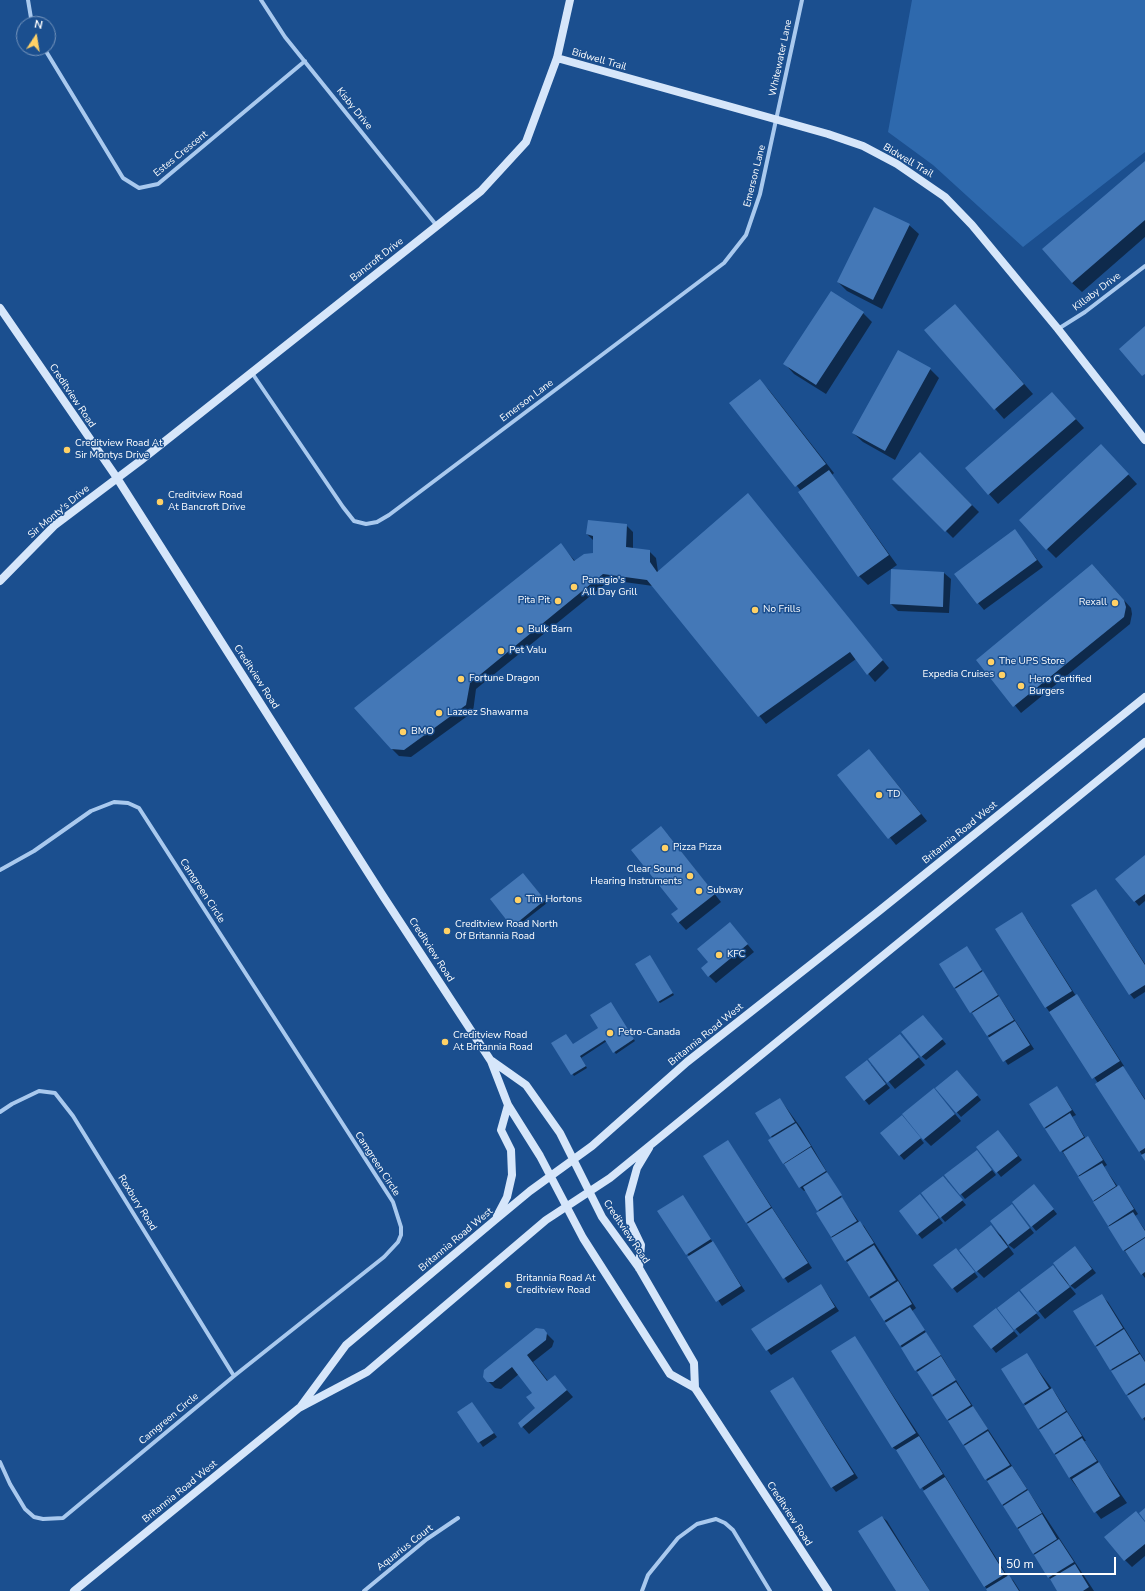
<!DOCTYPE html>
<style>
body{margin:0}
#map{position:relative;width:1145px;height:1591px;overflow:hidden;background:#1b4f8f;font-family:"Nunito Sans",sans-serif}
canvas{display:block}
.north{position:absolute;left:16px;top:16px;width:40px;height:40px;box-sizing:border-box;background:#1b4f8f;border:1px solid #7695bc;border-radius:50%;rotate:12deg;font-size:11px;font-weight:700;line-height:16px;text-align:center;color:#fff}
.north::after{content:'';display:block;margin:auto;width:14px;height:18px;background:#ffd166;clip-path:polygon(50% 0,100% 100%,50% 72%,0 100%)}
.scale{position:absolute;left:999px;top:1557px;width:117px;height:18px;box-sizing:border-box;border:2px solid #fff;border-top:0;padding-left:5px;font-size:12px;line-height:14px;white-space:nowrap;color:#fff;-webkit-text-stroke:3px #1b4f8f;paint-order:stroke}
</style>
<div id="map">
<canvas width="1145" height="1591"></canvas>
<div class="north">N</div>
<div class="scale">50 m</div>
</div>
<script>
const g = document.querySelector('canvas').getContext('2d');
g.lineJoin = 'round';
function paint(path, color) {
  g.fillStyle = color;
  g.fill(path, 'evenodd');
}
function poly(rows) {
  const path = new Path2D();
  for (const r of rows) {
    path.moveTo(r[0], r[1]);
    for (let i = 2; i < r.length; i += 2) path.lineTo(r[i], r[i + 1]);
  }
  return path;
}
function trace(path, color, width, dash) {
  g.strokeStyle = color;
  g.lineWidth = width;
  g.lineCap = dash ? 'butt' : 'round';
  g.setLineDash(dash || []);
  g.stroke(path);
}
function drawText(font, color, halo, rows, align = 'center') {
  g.font = font + ' "Nunito Sans",sans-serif';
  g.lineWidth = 3;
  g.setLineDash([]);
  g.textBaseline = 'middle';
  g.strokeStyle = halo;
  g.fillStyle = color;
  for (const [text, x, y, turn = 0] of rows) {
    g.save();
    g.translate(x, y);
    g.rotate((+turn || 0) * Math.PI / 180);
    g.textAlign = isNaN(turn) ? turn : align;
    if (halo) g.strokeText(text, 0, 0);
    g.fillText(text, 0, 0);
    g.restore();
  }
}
paint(poly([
 [912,0,1145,0,1145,152,1023,247,933,165,888,132]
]), '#2e69ad');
paint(poly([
 [1145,162,1145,237,1082,292,1072,283],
 [874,208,909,225,919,234,882,309,847,291,838,282],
 [955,305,1033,394,1004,419,925,330],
 [863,313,872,322,826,394,794,374,785,364],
 [930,369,939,378,895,460,863,442,853,433],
 [760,381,769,390,834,473,832,475,897,565,868,585,859,576,801,491,731,403],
 [1052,393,1084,428,998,504,989,494],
 [920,453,979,512,953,538,894,479],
 [1110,455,1137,484,1056,558,1047,549],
 [748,495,889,668,875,682,856,659,766,724,653,586,610,580,476,689,473,712,411,757,399,756,392,749,561,545,575,561,594,554,594,541,587,534,626,525,633,532,633,549,649,551,656,558,658,572],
 [1015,531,1043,567,984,610,978,603],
 [892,570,944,573,951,579,949,613,898,611,891,604],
 [1099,572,1131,608,1132,614,1130,624,1021,713,978,660],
 [876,758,927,821,896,845,838,775],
 [668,835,721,902,686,930,672,915,680,909],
 [1145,856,1145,901,1139,906,1116,879],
 [525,876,547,903,515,928,491,900],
 [1096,890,1145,964,1145,992,1134,999,1130,994],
 [1026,918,1076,996,1081,1000,1124,1066,1123,1067,1145,1099,1145,1160,1098,1083,1046,1007],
 [730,924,754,952,716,983,709,976],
 [967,948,1034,1049,1008,1065,955,987],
 [651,958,674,995,660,1003,658,1001],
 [612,1006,635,1041,616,1054,607,1041,581,1058,587,1068,574,1076,552,1043,566,1035,573,1045,599,1028],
 [927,1020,946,1044,926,1060,921,1056],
 [900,1035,925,1065,895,1089,870,1059],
 [871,1065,890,1088,869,1105,846,1077],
 [961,1075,981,1100,961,1117,936,1088],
 [1057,1087,1076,1115,1072,1117,1086,1139,1088,1138,1092,1142,1107,1165,1104,1167,1118,1187,1119,1187,1123,1191,1138,1214,1135,1216,1145,1230,1145,1278,1124,1250,1080,1177,1045,1127],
 [940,1096,961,1121,931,1146,924,1139],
 [780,1099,801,1128,844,1201,859,1222,864,1226,916,1308,912,1311,944,1360,959,1385,1094,1591,1058,1591,846,1260,831,1236,820,1212,806,1190,804,1191,800,1187,784,1163,773,1139,756,1113],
 [906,1121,924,1143,904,1160,881,1133],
 [998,1132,1022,1160,1001,1177,997,1172],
 [728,1141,812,1268,788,1283,747,1222],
 [981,1156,996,1175,965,1199,946,1175],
 [947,1181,966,1205,945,1222,922,1193],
 [1038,1190,1057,1214,1036,1231,1032,1226],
 [920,1195,943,1223,922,1239,900,1211],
 [682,1196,745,1291,722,1306,659,1211],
 [1016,1210,1034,1233,1014,1249,1006,1243,1014,1254,984,1278,977,1271,991,1226,1000,1235],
 [1079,1252,1096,1273,1075,1289,1067,1283,1076,1294,1045,1319,1022,1290,1053,1266,1062,1275],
 [960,1253,978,1277,957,1293,935,1265],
 [821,1285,839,1311,771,1355,753,1330],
 [1101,1295,1108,1302,1145,1361,1145,1421,1096,1345],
 [1023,1297,1040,1318,1020,1334,998,1308],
 [1000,1314,1018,1336,996,1353,992,1348],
 [543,1330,554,1341,552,1347,533,1362,548,1381,554,1376,573,1397,529,1434,519,1423,537,1408,534,1393,519,1374,501,1389,495,1388,488,1381],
 [855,1338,923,1441,1008,1577,1013,1580,1020,1591,988,1591,925,1492,898,1451,892,1447],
 [1026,1354,1056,1394,1086,1441,1084,1441,1127,1503,1101,1519,1070,1478,1024,1403],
 [793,1378,858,1478,836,1492,832,1487],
 [472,1403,497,1437,483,1447,458,1412],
 [882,1517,887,1521,930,1591,897,1591],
 [1145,1522,1145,1556,1132,1567,1125,1560]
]), '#0007');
paint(poly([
 [1145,161,1145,220,1072,283,1042,249],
 [874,207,910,224,873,300,837,282],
 [831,291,864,312,816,385,783,364],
 [955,304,1024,384,994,410,924,330],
 [1145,326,1145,374,1142,376,1119,349],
 [898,350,931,368,885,451,852,433],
 [760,379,826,464,795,487,729,403],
 [1052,392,1076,419,988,495,965,468],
 [1101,444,1129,474,1046,550,1019,520],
 [920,452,972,505,945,532,892,479],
 [829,470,889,555,858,577,798,492],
 [748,493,883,660,867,675,850,652,758,717,647,580,603,574,470,683,466,705,404,750,391,749,354,708,561,543,574,561,584,554,593,553,593,536,586,534,588,520,627,524,626,547,650,550,650,562,657,572],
 [1015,529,1037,560,977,604,954,574],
 [1092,564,1124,600,1126,607,1124,617,1013,707,976,660],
 [891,569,944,572,943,607,890,604],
 [869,749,921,814,888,839,837,775],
 [661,826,715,894,678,923,671,914,678,909,631,850],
 [1145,855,1145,894,1134,902,1115,879],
 [523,873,545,900,512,927,490,899],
 [1096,889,1145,965,1145,985,1129,995,1071,905],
 [1022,912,1072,991,1045,1008,995,929],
 [730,922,748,944,708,977,701,968,708,962,697,949],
 [967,946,982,970,954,988,939,964],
 [650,955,673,993,658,1002,635,964],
 [983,971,998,995,970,1013,955,989],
 [1077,994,1120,1061,1092,1079,1049,1012],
 [999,996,1014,1020,987,1036,972,1013],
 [611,1002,634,1039,613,1053,605,1040,580,1056,586,1066,571,1075,551,1043,566,1034,573,1044,598,1028,590,1015],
 [923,1015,943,1039,921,1057,901,1032],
 [1015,1021,1030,1045,1003,1062,988,1038],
 [900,1034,919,1057,887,1083,868,1059],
 [867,1060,886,1084,864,1101,845,1077],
 [1123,1066,1145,1100,1145,1148,1139,1152,1095,1084],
 [957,1070,978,1095,956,1113,935,1088],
 [1057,1086,1072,1110,1044,1128,1029,1104],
 [934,1088,955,1114,923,1140,902,1114],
 [780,1098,795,1122,770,1137,755,1113],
 [1070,1113,1084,1137,1060,1152,1045,1129],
 [902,1115,921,1138,899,1156,880,1133],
 [796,1123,811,1146,783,1164,768,1140],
 [998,1130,1018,1156,996,1173,976,1147],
 [1088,1136,1103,1160,1078,1176,1063,1152],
 [728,1140,771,1207,746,1223,703,1156],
 [811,1147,826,1171,799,1188,784,1164],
 [977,1150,992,1170,960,1195,944,1175],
 [1145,1153,1145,1161,1141,1155],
 [1102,1163,1116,1186,1093,1201,1078,1177],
 [827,1172,842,1195,817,1211,803,1187],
 [943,1176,963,1200,940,1218,921,1193],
 [1034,1184,1054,1209,1031,1227,1012,1202],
 [1119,1185,1134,1209,1108,1226,1093,1202],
 [920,1194,939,1218,917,1235,899,1211],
 [683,1195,711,1239,686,1255,657,1211],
 [842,1197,857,1221,831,1237,816,1213],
 [1012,1204,1030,1228,1008,1245,990,1221],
 [772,1208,808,1263,783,1279,747,1224],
 [1133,1212,1145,1231,1145,1237,1123,1251,1108,1227],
 [860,1221,874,1243,845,1261,831,1238],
 [991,1225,1008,1247,976,1272,959,1250],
 [1145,1238,1145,1272,1141,1275,1125,1251],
 [713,1241,741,1286,716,1302,687,1257],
 [874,1245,896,1280,869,1297,847,1262],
 [1075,1246,1092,1269,1070,1286,1053,1263],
 [956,1248,975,1272,952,1289,933,1265],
 [1053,1265,1070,1287,1037,1312,1020,1290],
 [898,1281,912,1304,884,1321,870,1299],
 [821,1284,835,1307,766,1351,751,1329],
 [1019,1291,1037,1313,1014,1330,997,1308],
 [1102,1294,1123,1328,1095,1346,1073,1311],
 [910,1307,925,1330,900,1346,885,1323],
 [996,1308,1014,1331,991,1349,973,1326],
 [536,1328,544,1329,547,1333,546,1340,527,1355,547,1381,555,1375,567,1390,521,1428,518,1423,535,1408,526,1397,532,1393,512,1367,493,1382,487,1382,483,1377,484,1370],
 [1124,1329,1139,1353,1110,1370,1096,1347],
 [926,1332,941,1355,915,1371,901,1348],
 [855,1336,916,1433,892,1448,831,1351],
 [1027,1353,1049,1388,1023,1404,1001,1369],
 [1140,1354,1145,1362,1145,1383,1126,1395,1111,1371],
 [941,1356,956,1380,932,1395,917,1372],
 [793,1377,854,1474,831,1488,770,1391],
 [956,1382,971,1405,947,1420,932,1397],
 [1145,1385,1145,1417,1142,1419,1127,1396],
 [1052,1388,1066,1411,1038,1429,1024,1406],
 [472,1402,494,1433,478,1443,457,1412],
 [973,1406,988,1429,963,1445,948,1421],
 [1067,1412,1082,1436,1054,1454,1039,1430],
 [988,1431,1010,1465,985,1480,964,1446],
 [919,1436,943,1474,920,1489,896,1450],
 [1082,1438,1097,1461,1069,1478,1055,1455],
 [1099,1462,1120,1496,1094,1513,1072,1479],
 [1012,1466,1027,1489,1002,1505,987,1481],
 [945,1477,1005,1574,984,1587,923,1491],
 [1028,1490,1042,1513,1017,1528,1003,1506],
 [1145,1508,1145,1521,1139,1513],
 [1136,1511,1145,1522,1145,1544,1124,1561,1104,1537],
 [1042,1514,1057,1539,1033,1554,1018,1529],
 [882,1516,930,1591,896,1591,858,1531],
 [1059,1539,1074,1562,1048,1578,1034,1555],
 [1075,1564,1089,1587,1083,1591,1057,1591,1050,1579],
 [1009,1575,1019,1591,987,1591,986,1589]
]), '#4478b7');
trace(poly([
 [28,0,32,24],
 [261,0,285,37,437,226],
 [44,48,123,178,139,188,158,184,305,61],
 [1058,329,1085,312,1145,266],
 [252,373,343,507,354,521,366,524,377,522,389,515,724,263,746,235,760,194,802,0],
 [0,870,34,851,91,811,114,802,128,803,139,808,393,1202,401,1227,401,1235,398,1242,384,1257,234,1376,63,1518,43,1519,34,1517,25,1509,10,1484,0,1462],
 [0,1112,12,1104,39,1091,55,1093,73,1116,234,1376],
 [364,1591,427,1539,458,1518],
 [642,1591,648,1575,678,1538,697,1524,716,1519,725,1523,733,1530,770,1591]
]), '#a9c9ee', 4);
trace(poly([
 [557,58,828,134,863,146,897,164,945,197,972,225,1058,329,1145,440],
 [0,308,117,478,383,896,491,1061,508,1105,540,1156,583,1238,670,1374,695,1388,828,1591],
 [0,581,55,525,140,461,481,191,526,142,557,58,570,0],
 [492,1061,526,1085,560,1133,602,1217,639,1268,694,1363,695,1388],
 [497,1216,507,1197,512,1175,511,1150,501,1130,508,1105],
 [639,1268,641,1245,630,1222,629,1197,637,1168,649,1148],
 [301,1406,346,1345,495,1220,530,1191,592,1146,687,1062,879,911,1145,697],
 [74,1591,299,1408,367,1372,546,1220,610,1178,1145,742]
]), '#d6e6fa', 8);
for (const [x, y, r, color] of [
 [67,450,4,"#ffd166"],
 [160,502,4,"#ffd166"],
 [574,587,4,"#ffd166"],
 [558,601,4,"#ffd166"],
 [1115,603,4,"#ffd166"],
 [755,610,4,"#ffd166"],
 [520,630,4,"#ffd166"],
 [501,651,4,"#ffd166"],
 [991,662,4,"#ffd166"],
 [1002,675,4,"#ffd166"],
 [461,679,4,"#ffd166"],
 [1021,686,4,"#ffd166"],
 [439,713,4,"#ffd166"],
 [403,732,4,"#ffd166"],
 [879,795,4,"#ffd166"],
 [665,848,4,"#ffd166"],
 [690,876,4,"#ffd166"],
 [699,891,4,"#ffd166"],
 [518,900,4,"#ffd166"],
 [447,931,4,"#ffd166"],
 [719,955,4,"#ffd166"],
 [610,1033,4,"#ffd166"],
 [445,1042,4,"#ffd166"],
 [508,1285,4,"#ffd166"]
]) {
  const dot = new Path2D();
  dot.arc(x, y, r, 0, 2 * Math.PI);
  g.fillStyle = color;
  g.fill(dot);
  trace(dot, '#1b4f8f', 1.5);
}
drawText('10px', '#fff', '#1b4f8f', [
 ["Whitewater Lane",781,58,-78],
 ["Bidwell Trail",599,60,16],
 ["Kisby Drive",354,109,51],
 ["Estes Crescent",181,154,-39],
 ["Bidwell Trail",908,161,31],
 ["Emerson Lane",755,176,-76],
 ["Bancroft Drive",377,260,-38],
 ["Killaby Drive",1097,292,-37],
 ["Creditview Road",72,396,56],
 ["Emerson Lane",527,401,-37],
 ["Sir Monty's Drive",59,512,-40],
 ["Creditview Road",256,677,57],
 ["Britannia Road West",960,833,-39],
 ["Camgreen Circle",202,891,57],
 ["Creditview Road",431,950,57],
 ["Britannia Road West",706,1035,-39],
 ["Camgreen Circle",377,1164,57],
 ["Roxbury Road",137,1203,58],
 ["Creditview Road",626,1232,56],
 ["Britannia Road West",456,1240,-40],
 ["Camgreen Circle",169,1419,-40],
 ["Britannia Road West",180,1492,-39],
 ["Creditview Road",789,1514,57],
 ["Aquarius Court",405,1548,-38]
]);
drawText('10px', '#fff', '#1b4f8f', [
 ["Creditview Road At",75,444],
 ["Sir Montys Drive",75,456],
 ["Creditview Road",168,496],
 ["At Bancroft Drive",168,508],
 ["Panagio's",582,581],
 ["All Day Grill",582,593],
 ["Pita Pit",550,601,"right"],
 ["Rexall",1107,603,"right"],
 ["No Frills",763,610],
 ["Bulk Barn",528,630],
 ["Pet Valu",509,651],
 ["The UPS Store",999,662],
 ["Expedia Cruises",994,675,"right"],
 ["Fortune Dragon",469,679],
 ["Hero Certified",1029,680],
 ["Burgers",1029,692],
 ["Lazeez Shawarma",447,713],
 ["BMO",411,732],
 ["TD",887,795],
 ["Pizza Pizza",673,848],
 ["Clear Sound",682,870,"right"],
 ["Hearing Instruments",682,882,"right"],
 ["Subway",707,891],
 ["Tim Hortons",526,900],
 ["Creditview Road North",455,925],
 ["Of Britannia Road",455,937],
 ["KFC",727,955],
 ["Petro-Canada",618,1033],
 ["Creditview Road",453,1036],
 ["At Britannia Road",453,1048],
 ["Britannia Road At",516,1279],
 ["Creditview Road",516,1291]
], 'left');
</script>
